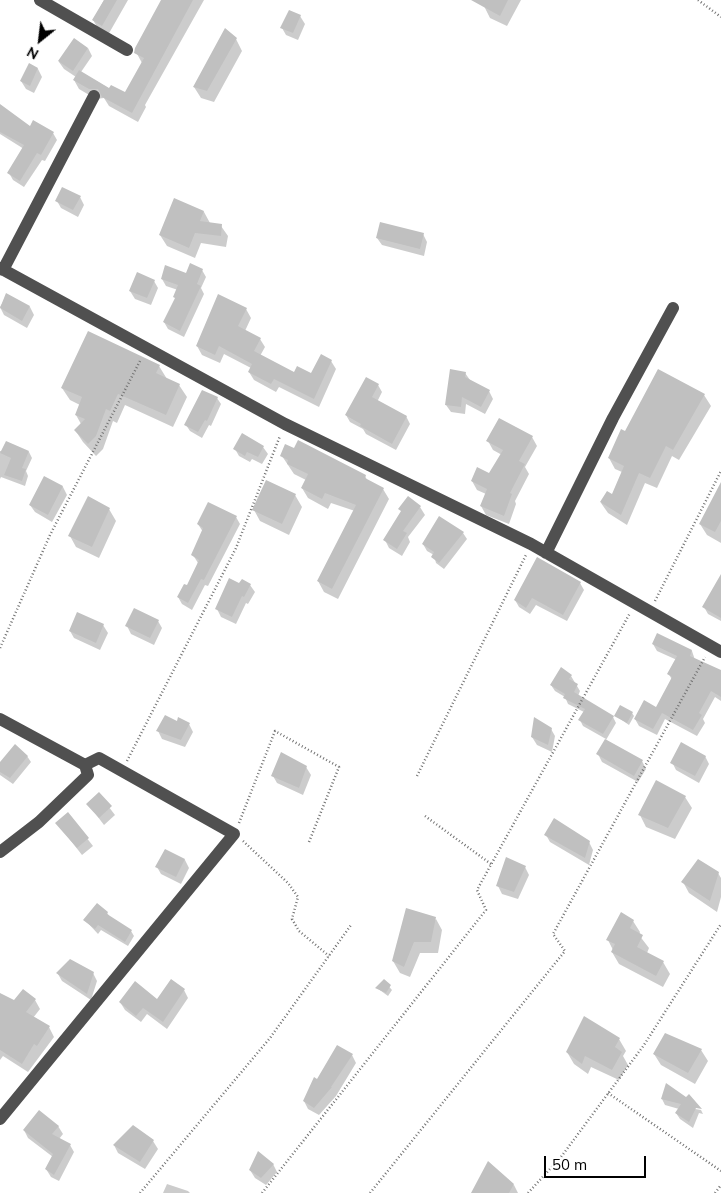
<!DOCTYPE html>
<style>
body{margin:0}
#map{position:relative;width:721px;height:1193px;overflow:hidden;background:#fff;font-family:Mulish,sans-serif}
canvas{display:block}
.north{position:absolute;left:15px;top:15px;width:50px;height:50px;-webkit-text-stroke:4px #fff;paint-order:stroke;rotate:209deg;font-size:14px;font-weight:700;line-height:20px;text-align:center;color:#000}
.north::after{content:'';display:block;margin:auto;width:18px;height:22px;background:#000;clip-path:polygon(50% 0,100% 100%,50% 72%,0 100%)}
.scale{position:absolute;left:544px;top:1156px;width:102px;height:22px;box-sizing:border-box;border:2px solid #000;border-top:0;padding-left:6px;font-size:15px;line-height:18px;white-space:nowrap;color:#000;-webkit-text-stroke:4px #fff;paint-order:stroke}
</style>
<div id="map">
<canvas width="721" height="1193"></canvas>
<div class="north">N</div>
<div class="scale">50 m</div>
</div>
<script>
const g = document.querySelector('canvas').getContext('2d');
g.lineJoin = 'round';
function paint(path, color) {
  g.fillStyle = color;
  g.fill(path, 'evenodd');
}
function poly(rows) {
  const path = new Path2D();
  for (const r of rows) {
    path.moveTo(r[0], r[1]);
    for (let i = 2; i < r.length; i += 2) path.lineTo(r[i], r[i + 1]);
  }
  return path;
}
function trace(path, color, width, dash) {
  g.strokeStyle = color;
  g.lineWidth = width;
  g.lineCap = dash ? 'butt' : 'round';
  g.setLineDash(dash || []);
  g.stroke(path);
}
paint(poly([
 [104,0,128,0,108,35,99,30,93,20],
 [166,0,204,0,145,105,146,107,138,122,109,106,104,98,96,99,79,89,74,80,76,77,64,69,59,62,88,48,92,56,81,72,110,89,125,94,142,63,136,52],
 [487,0,521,0,507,26,490,18,484,6],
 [300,16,305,24,298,40,286,35,282,28],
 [236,39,242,51,214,102,201,98,194,87],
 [29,65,38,69,42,77,34,93,26,89,21,81],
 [0,112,30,128,53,133,57,140,45,161,42,160,24,187,13,180,9,173,24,149,0,134],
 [80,197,84,205,78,217,61,208,57,201],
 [175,200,204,212,210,223,221,226,228,236,226,247,201,243,195,258,167,246,160,235],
 [423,234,427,242,424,256,382,245,377,238],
 [202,270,206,277,201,288,204,294,184,337,168,329,164,322,176,299,178,290,166,286,162,279],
 [154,281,158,288,151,305,135,299,130,291],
 [7,295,30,307,34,315,27,328,4,315,0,307],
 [246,309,251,318,245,331,260,339,265,347,260,356,294,374,312,374,331,361,336,369,319,407,279,387,276,392,254,380,249,372,251,368,224,354,220,363,202,355,197,346],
 [159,366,167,379,179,385,187,397,173,427,125,405,117,423,113,421,103,449,96,456,83,442,75,430,81,424,76,415,80,405,70,400,62,388],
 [659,371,704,395,711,406,679,460,672,456,657,488,645,483,627,525,608,513,601,503,612,496,622,472,615,469,609,458,626,433],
 [465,373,470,380,489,391,493,399,485,414,466,404,465,414,451,412,446,405],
 [378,385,382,392,377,402,406,416,410,424,396,450,366,434,363,429,350,422,346,415],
 [217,398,221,404,211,426,209,425,202,438,190,431,186,425],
 [532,437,537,446,525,467,529,474,515,501,516,504,509,524,486,515,481,506,486,494,477,490,472,481,490,474,502,455,493,450,488,441],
 [263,447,268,454,262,464,252,459,250,462,239,456,235,449],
 [295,449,365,476,368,482,383,489,389,499,338,599,324,592,318,581,355,511,331,503,328,509,308,498,302,488,306,480,294,474,282,456],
 [0,451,29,452,32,458,26,471,28,476,25,486,1,477,0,479],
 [45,478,63,487,67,495,52,522,35,512,30,505],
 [267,482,295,495,302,507,289,535,260,521,254,510],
 [721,497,721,543,707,535,700,524],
 [420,507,425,515,408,537,410,542,402,556,389,548,385,540],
 [109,509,116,521,99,558,76,547,70,536],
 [236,517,240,524,208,586,205,585,192,610,182,604,178,597,188,587,198,563,193,555,203,532,198,524],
 [463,533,467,539,444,569,436,563,434,555,427,551,423,544],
 [580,583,584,590,567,621,536,605,530,614,519,607,515,600],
 [240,585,250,585,255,592,248,604,246,603,236,624,221,617,217,609],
 [721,592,721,621,708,614,704,607],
 [158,621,162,628,154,645,131,634,127,626],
 [103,625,108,633,100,650,74,638,70,631],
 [653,644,692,651,695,660,721,672,721,701,715,697,703,719,705,723,697,736,665,719,657,735,639,726,635,719,656,709,672,680,669,674,677,660,657,651],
 [571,676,580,691,578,696,613,717,616,723,606,740,642,761,646,769,638,782,602,762,598,754,606,739,583,726,580,720,584,712,568,704,565,697,555,691,551,685],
 [632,713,634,716,629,725,616,716],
 [177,722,189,724,193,732,185,747,162,739,158,731],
 [551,729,555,736,552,752,537,745,532,737],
 [27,756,31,762,13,784,0,775,0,764],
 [705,756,709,764,699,783,676,770,672,762],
 [306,767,311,775,303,795,277,783,273,776],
 [99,794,115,815,104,825,88,804],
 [685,797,692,808,675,839,646,827,640,815],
 [68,814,93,846,82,855,57,823],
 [546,835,589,842,593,850,589,865,550,842],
 [165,850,185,860,189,868,181,884,161,874,157,867],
 [525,867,529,875,518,899,502,894,498,886],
 [718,873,721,878,721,897,717,912,689,893,683,882],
 [107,913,110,917,131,931,134,936,128,946,101,930,98,934,85,920],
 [436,919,442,930,438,953,420,953,410,977,400,973,393,961],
 [633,921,640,932,639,935,649,948,647,953,663,962,670,974,663,987,619,964,612,952,613,950,608,940],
 [93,973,97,981,91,1000,62,981,58,974],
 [384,981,392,990,388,996,377,988],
 [184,990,188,998,167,1029,147,1014,141,1022,125,1010,120,1002,157,1000],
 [0,994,14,1002,35,1000,40,1009,33,1018,49,1027,54,1037,28,1072,3,1056,0,1060],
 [584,1018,619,1039,626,1051,623,1056,628,1065,619,1080,591,1067,588,1074,574,1064,567,1052],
 [701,1050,708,1061,695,1084,661,1065,654,1054],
 [352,1055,356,1063,336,1096,319,1115,308,1109,304,1101,318,1081],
 [667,1085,690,1108,701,1110,703,1114,699,1113,693,1128,680,1119,676,1113,679,1109,665,1105,662,1099],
 [58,1126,63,1134,59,1139,70,1145,74,1152,59,1181,51,1177,46,1169,53,1157,28,1138,24,1130],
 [133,1127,153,1141,158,1149,145,1169,118,1153,114,1145],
 [273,1164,277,1172,266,1185,255,1178,250,1170],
 [167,1184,188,1191,190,1193,163,1193],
 [514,1185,518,1193,474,1193]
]), '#0003');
paint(poly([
 [104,0,117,0,102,26,92,20],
 [161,0,193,0,132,113,102,97,98,89,89,89,73,80,79,70,109,88,111,85,125,92,144,58,134,53,135,48],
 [471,0,508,0,500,16],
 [289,10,301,15,293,33,280,28],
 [225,28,237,38,207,91,193,87],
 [74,38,88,48,73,71,58,61],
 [29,63,38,68,30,86,20,81],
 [0,104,30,126,33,120,54,132,41,155,37,153,20,181,7,173,24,145,0,132],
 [62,187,81,196,73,210,55,201],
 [174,198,204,211,200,221,222,224,221,236,195,233,189,248,159,235],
 [380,222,424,233,420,249,376,238],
 [190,263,203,269,197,284,201,286,180,331,163,322,175,298,173,297,178,285,161,279,165,265,186,273],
 [137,272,155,280,147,298,129,291],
 [6,293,30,306,22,321,0,308],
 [218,294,247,308,238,326,261,338,254,351,294,372,297,366,311,373,321,354,332,360,314,399,274,379,271,384,248,372,252,364,219,346,215,355,196,346],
 [88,331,160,365,156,373,180,384,166,415,118,394,110,411,106,409,96,436,88,444,74,430,85,419,75,415,82,397,61,388],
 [450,369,466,372,465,377,490,390,481,407,462,397,461,407,445,405],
 [658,369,705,394,673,450,666,446,650,478,639,473,621,515,600,502,607,491,612,494,624,466,608,458,621,429,625,431],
 [366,377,379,384,372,397,407,416,392,444,360,426,361,424,345,415],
 [202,390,218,397,207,421,205,420,198,432,184,425],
 [499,418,533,436,519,461,525,464,510,493,512,494,504,516,480,506,487,489,471,481,477,467,489,473,503,450,486,441],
 [242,433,264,446,258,457,247,452,245,456,233,449],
 [298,440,366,475,365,478,384,488,332,589,317,581,356,505,325,493,322,499,301,488,308,474,287,464,288,460,280,456,285,444,294,448],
 [6,441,29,451,22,468,26,469,22,481,4,475,11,458,0,453],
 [44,476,63,486,48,515,29,505],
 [266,480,296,494,282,524,252,510],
 [721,482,721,521,715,532,699,524],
 [88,496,110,508,92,547,68,536],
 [408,496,421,506,403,531,407,533,397,549,383,540,401,511,398,509],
 [208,502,237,516,204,580,201,579,188,603,177,597,184,584,187,585,199,560,191,555,203,528,197,524],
 [439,516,464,532,439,563,431,557,434,552,422,544],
 [537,557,581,582,563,615,532,598,526,608,514,600],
 [721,574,721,618,702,607],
 [229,578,239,583,242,579,251,584,244,597,242,596,232,617,215,609],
 [134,608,159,620,150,638,125,626],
 [77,612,104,624,96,643,69,631],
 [657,633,692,650,690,656,721,670,721,697,711,691,699,713,702,715,693,730,662,713,653,729,634,719,644,700,656,707,672,677,667,674,677,656,652,644],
 [561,667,572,675,569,679,578,684,574,692,614,716,603,734,578,720,585,709,563,698,565,694,550,685],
 [620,705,633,712,627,723,614,716],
 [165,715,177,721,178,717,190,723,181,740,156,731],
 [534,717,552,728,548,745,531,737],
 [605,739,643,760,634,776,596,754],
 [681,742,706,756,695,776,670,763],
 [15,744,28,756,10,778,0,772,0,762],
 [281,752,307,766,299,788,271,776],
 [656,780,686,796,668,828,638,815],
 [99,792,112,806,99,818,86,804],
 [68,812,89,838,77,848,55,823],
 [554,818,590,841,585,858,544,835],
 [165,849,185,859,176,877,155,867],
 [506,857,526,866,514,892,496,886],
 [698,859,719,872,710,901,681,882],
 [97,903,108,912,107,914,132,930,125,942,98,925,95,929,83,920],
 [406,908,436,917,431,942,414,942,404,967,392,961],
 [621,912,634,920,630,928,643,935,637,947,664,961,656,976,611,952,615,944,606,940],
 [70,959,94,972,87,994,56,973],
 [171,979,185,989,163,1022,143,1008,136,1016,119,1002,135,981,157,999],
 [384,979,391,985,386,993,375,988],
 [23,989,36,999,26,1012,50,1026,37,1046,34,1044,22,1064,0,1050,0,993,14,1000],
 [584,1016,620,1038,615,1047,622,1052,612,1070,585,1056,582,1064,566,1052],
 [665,1033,702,1049,688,1073,653,1054],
 [337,1045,353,1054,331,1087,332,1087,314,1108,303,1101,314,1077,317,1079],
 [666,1083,686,1097,689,1094,702,1109,696,1108,689,1122,675,1113,681,1104,661,1099],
 [39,1110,59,1126,52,1134,71,1144,54,1175,45,1169,53,1154,23,1130],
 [133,1125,154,1140,140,1162,113,1145],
 [258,1151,274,1164,261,1178,249,1170],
 [488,1161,514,1184,509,1193,471,1193]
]), '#c0c0c0');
trace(poly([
 [698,0,721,17],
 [655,601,721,471],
 [0,648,50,535,141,359],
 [127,761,236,548,280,436],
 [417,776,526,555],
 [425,816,491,864],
 [239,823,275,731,339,767,309,842],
 [243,841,288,883,298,897,292,919,299,931,329,956],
 [608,1093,721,1171],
 [140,1193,270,1038,351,925],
 [262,1193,486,910,477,890,630,613],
 [370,1193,565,951,553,934,705,657],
 [528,1193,561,1157,644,1045,721,924],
 [715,1193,721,1185]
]), '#727272', 2.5, [1, 2.5]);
trace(poly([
 [40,0,127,50],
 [0,268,285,424,531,544,721,652],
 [3,270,94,96],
 [546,553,613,418,673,308],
 [0,719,85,765,88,775,39,822,0,852],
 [0,1119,234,834,99,758,85,765]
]), '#505050', 12);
</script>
